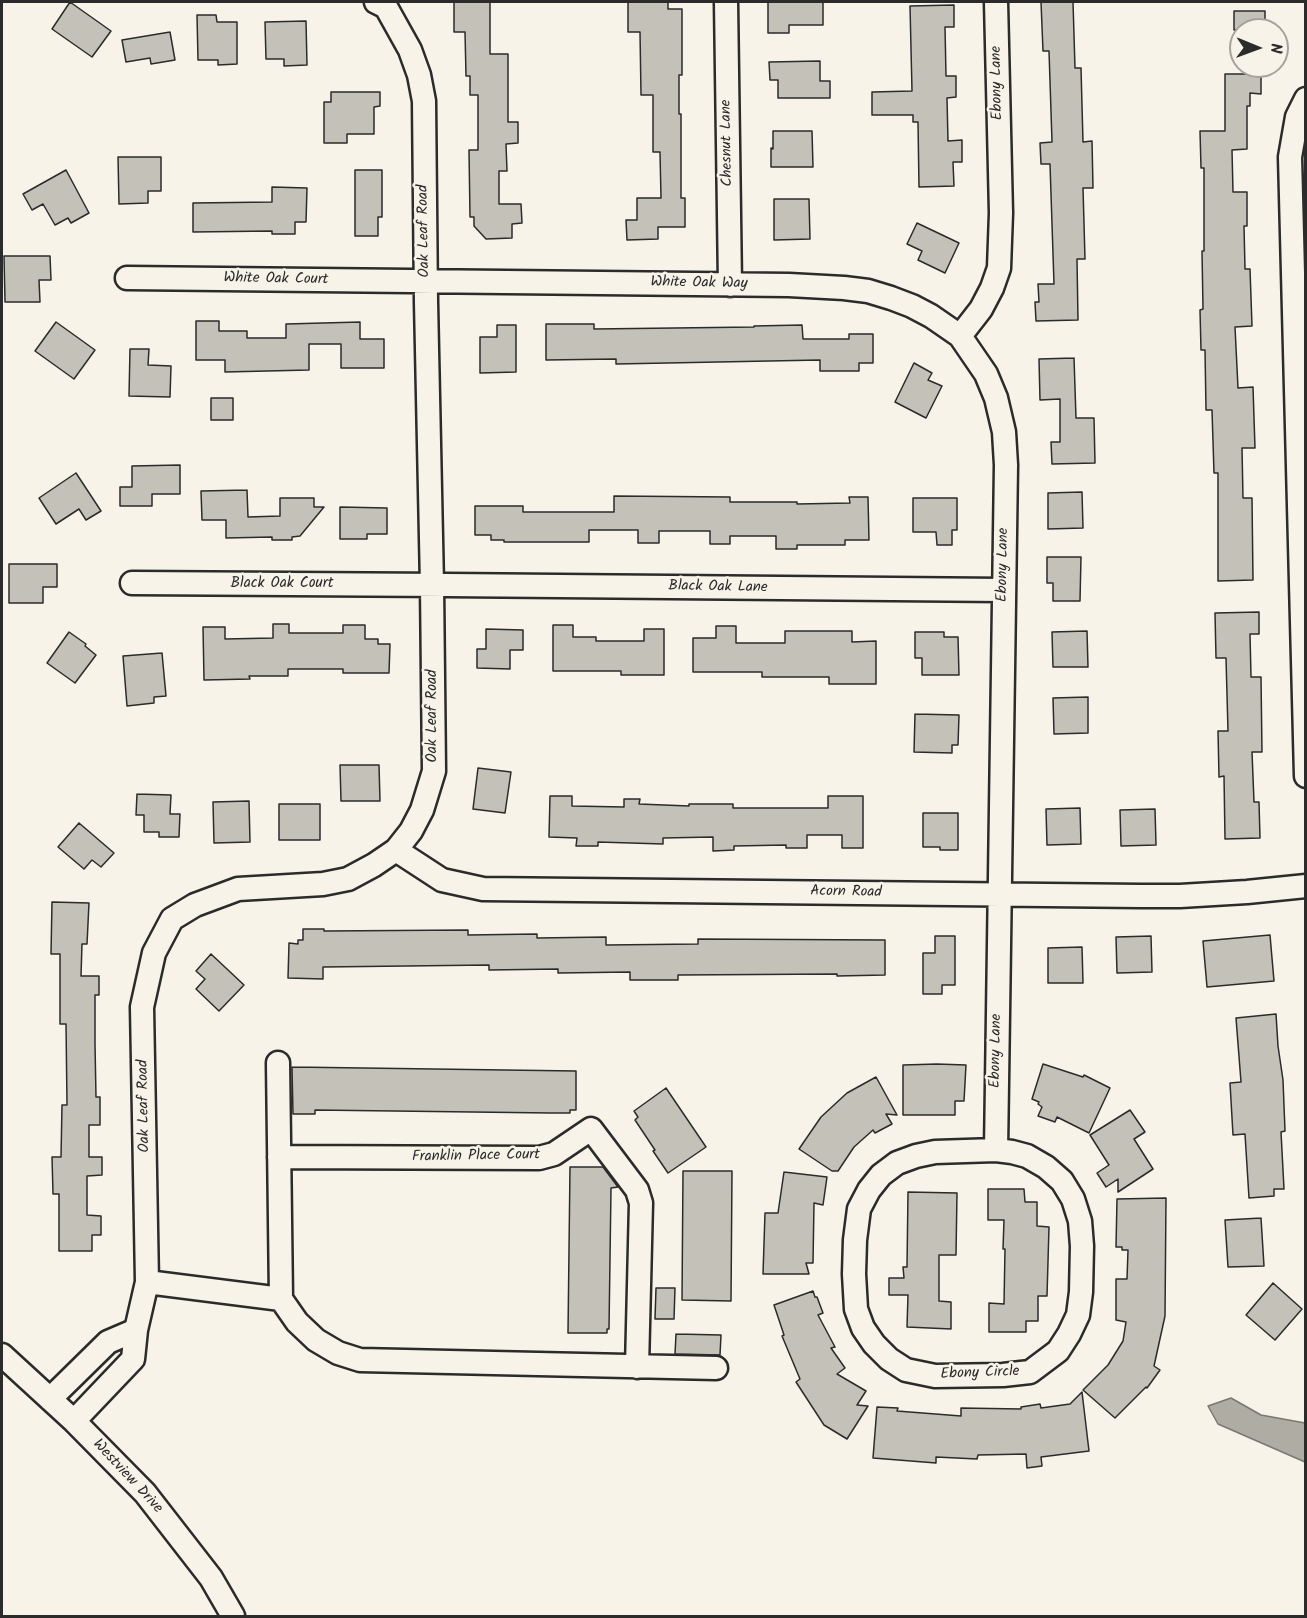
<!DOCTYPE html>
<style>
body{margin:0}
#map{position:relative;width:1307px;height:1618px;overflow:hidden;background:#f7f3e8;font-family:Kalam,sans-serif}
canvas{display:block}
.frame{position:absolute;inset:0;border:3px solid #2b2b2b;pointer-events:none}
.north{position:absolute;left:1229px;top:18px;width:60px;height:60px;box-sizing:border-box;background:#f7f3e8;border:2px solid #a5a39c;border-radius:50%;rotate:91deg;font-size:16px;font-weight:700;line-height:24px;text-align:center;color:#2b2b2b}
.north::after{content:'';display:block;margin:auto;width:21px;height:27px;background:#2b2b2b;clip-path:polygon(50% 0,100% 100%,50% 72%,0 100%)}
</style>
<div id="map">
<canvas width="1307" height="1618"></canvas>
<div class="frame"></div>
<div class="north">N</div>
</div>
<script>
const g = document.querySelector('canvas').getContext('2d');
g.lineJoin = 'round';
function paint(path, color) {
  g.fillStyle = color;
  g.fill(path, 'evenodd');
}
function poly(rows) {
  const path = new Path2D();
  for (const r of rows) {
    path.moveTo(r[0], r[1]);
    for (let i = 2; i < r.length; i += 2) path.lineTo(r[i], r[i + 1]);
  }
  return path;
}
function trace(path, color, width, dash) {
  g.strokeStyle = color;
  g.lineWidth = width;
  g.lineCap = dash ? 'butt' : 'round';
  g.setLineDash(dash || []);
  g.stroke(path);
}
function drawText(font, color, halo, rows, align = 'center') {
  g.font = font + ' Kalam,sans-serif';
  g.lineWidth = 5;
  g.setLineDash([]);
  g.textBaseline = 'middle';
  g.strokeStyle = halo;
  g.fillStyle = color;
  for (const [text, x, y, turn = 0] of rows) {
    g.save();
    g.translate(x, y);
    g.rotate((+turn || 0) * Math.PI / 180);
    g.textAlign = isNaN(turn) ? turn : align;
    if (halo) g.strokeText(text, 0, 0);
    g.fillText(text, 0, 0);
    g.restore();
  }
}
const water = poly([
 [1231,1398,1261,1415,1305,1423,1305,1462,1218,1424,1208,1406,1231,1398]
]);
paint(water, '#afaca4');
trace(water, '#7a7874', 1.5);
const building = poly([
 [70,2,111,31,92,57,52,29,70,2],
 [454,2,490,2,490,54,508,54,508,122,518,122,518,143,506,144,507,171,499,171,499,204,521,204,522,223,512,224,512,238,486,239,474,226,474,217,470,217,469,150,478,150,478,95,470,95,470,76,466,76,465,32,454,32,454,2],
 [628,2,668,2,668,9,682,9,682,75,679,75,679,114,681,114,681,198,685,198,685,227,658,227,658,239,627,240,626,220,637,220,637,198,661,198,660,152,653,152,653,95,641,95,640,32,628,32,628,2],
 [768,2,823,2,823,25,789,25,789,33,768,33,768,2],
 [1041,2,1073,2,1075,68,1081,68,1083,142,1092,141,1093,188,1083,188,1085,259,1077,259,1078,320,1036,321,1035,302,1039,302,1038,284,1054,284,1050,164,1041,164,1040,143,1052,142,1049,51,1043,51,1041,2],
 [954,5,954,27,945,27,946,76,956,76,956,97,947,98,948,141,962,140,962,162,953,162,954,186,919,187,918,122,913,122,913,115,872,115,872,92,912,91,910,6,954,5],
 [1234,11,1265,11,1265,30,1234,30,1234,11],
 [197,15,216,15,217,22,237,22,237,64,218,65,218,60,198,60,197,15],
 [306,21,307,65,284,66,284,59,266,59,265,22,306,21],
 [170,32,175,60,151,64,150,58,126,62,122,40,170,32],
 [820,61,820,81,830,81,830,98,778,98,778,80,770,80,769,62,820,61],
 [1225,74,1261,74,1261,94,1250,93,1250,106,1247,106,1247,149,1232,150,1233,192,1247,192,1247,226,1244,226,1245,269,1250,269,1252,326,1235,327,1238,388,1253,387,1255,448,1242,448,1243,498,1252,498,1253,580,1218,581,1218,473,1214,473,1212,410,1206,410,1205,350,1201,350,1200,310,1203,309,1202,251,1204,251,1204,168,1201,168,1200,131,1225,131,1225,74],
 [331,92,380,92,380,106,374,107,374,134,347,134,347,143,324,143,324,102,331,102,331,92],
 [773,131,812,131,813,167,771,167,771,148,773,149,773,131],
 [118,157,161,157,161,191,148,191,148,203,119,204,118,157],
 [66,170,89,213,71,223,68,218,55,225,43,204,32,210,23,194,66,170],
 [355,170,382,170,382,217,378,217,378,236,355,236,355,170],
 [272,187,307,188,306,222,295,222,295,234,272,234,272,231,193,232,193,203,272,202,272,187],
 [774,199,809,199,810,239,774,240,774,199],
 [917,223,959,243,945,273,918,260,922,251,907,244,917,223],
 [4,256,50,256,51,280,39,280,40,302,5,302,4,256],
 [196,321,219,321,219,331,247,331,247,338,286,338,286,324,360,322,360,339,384,339,384,368,341,368,341,344,309,344,309,370,225,372,225,360,196,360,196,321],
 [56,322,95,350,74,379,35,351,56,322],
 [546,324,594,324,594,329,754,327,754,326,802,325,803,339,849,339,849,334,873,334,873,363,859,363,859,371,820,371,820,360,616,364,616,359,546,360,546,324],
 [497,325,516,325,516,372,480,373,480,337,497,337,497,325],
 [130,349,149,349,148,365,171,366,170,397,129,396,130,349],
 [1074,358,1076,418,1094,418,1095,463,1052,464,1051,442,1060,442,1060,399,1040,400,1039,359,1074,358],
 [914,363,932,373,928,380,942,386,926,418,895,402,914,363],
 [211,398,233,398,233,420,211,420,211,398],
 [180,465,180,494,152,494,152,506,120,506,120,487,132,487,132,466,180,465],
 [76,473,101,511,86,520,79,509,56,524,39,498,76,473],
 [247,490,248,517,280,516,280,498,314,498,314,507,324,507,300,536,292,537,292,540,272,540,272,537,226,538,226,520,202,520,201,491,247,490],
 [1082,492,1083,528,1048,529,1048,493,1082,492],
 [614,496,730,497,730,502,797,502,797,504,850,503,849,497,868,497,869,540,845,540,845,545,797,545,797,549,776,549,776,536,730,536,730,544,710,544,710,531,659,531,659,543,638,543,638,530,589,530,589,542,504,542,504,540,491,540,491,535,475,535,475,506,523,506,523,512,614,512,614,496],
 [913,498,957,498,957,530,952,530,952,545,937,545,936,532,913,532,913,498],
 [340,507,387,508,387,534,367,534,367,539,340,539,340,507],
 [1047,557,1081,557,1080,601,1053,601,1053,583,1047,583,1047,557],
 [9,564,57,564,57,587,43,587,43,603,9,603,9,564],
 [1259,612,1259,634,1250,634,1251,677,1261,677,1262,752,1252,752,1254,802,1259,802,1260,838,1225,839,1224,776,1219,777,1218,731,1228,731,1226,658,1216,658,1215,613,1259,612],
 [273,624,289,624,289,633,343,633,343,625,365,625,365,639,378,639,378,644,390,644,389,673,343,673,343,669,288,669,288,676,249,676,250,679,204,680,203,627,225,627,225,639,273,638,273,624],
 [553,625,573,625,573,637,596,637,596,641,644,641,644,629,664,629,664,675,621,675,621,671,553,671,553,625],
 [716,626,736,626,736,643,785,643,785,631,852,631,852,642,876,641,876,684,829,684,829,677,762,677,762,672,693,672,693,638,716,638,716,626],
 [486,629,523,630,523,650,510,650,510,669,477,668,477,649,486,649,486,629],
 [1087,631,1088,667,1053,667,1052,632,1087,631],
 [69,632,86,644,85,646,96,655,75,683,47,663,69,632],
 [915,632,944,632,944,637,958,637,959,675,922,675,922,658,915,658,915,632],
 [162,653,166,696,154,697,154,703,127,706,123,656,162,653],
 [1088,697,1088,733,1054,734,1053,698,1088,697],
 [915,714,959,715,958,745,952,745,952,753,914,752,915,714],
 [340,765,379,765,380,801,341,801,340,765],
 [478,768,511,772,505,813,473,809,478,768],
 [137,794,171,795,170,814,180,814,179,837,159,837,159,832,144,832,144,815,136,815,137,794],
 [550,796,572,796,572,806,624,807,624,799,640,799,639,804,689,806,689,804,733,804,733,808,828,808,828,796,863,796,863,848,842,848,842,835,807,835,807,848,786,848,786,845,734,846,734,850,713,851,713,837,663,838,663,844,598,842,598,846,576,846,577,838,549,837,550,796],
 [249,801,250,842,214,843,213,802,249,801],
 [279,804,320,804,320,840,279,840,279,804],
 [1080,808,1081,844,1047,845,1046,809,1080,808],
 [1155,809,1156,845,1121,846,1120,810,1155,809],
 [923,813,958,813,958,850,940,850,940,847,923,847,923,813],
 [79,823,114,853,101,867,92,860,84,869,58,847,79,823],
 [52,902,89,903,87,944,82,944,81,976,99,976,99,995,95,995,95,1044,96,1097,100,1097,100,1125,89,1125,89,1157,102,1157,102,1175,87,1176,87,1215,101,1216,101,1235,92,1235,92,1251,59,1251,59,1194,53,1194,52,1157,61,1157,62,1105,67,1105,66,1024,60,1024,60,954,51,954,52,902],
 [303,929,324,929,324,931,468,930,468,935,537,934,537,938,606,937,606,945,698,944,698,939,885,940,885,975,837,976,837,974,678,975,678,980,630,980,630,972,558,973,558,969,489,970,489,965,323,967,323,979,288,978,289,943,298,944,298,940,303,940,303,929],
 [1270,935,1274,981,1207,987,1203,941,1270,935],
 [935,936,955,936,955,985,942,985,942,994,923,994,923,953,935,953,935,936],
 [1151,936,1152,972,1117,973,1116,937,1151,936],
 [1082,947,1083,983,1048,983,1048,948,1082,947],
 [211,954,244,985,219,1011,196,989,205,979,196,971,211,954],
 [1276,1014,1278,1046,1283,1080,1285,1131,1281,1132,1284,1189,1274,1189,1274,1196,1249,1198,1245,1134,1233,1135,1230,1083,1241,1082,1236,1018,1276,1014],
 [937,1064,966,1065,964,1101,955,1101,955,1115,903,1115,903,1065,937,1064],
 [1043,1064,1083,1077,1084,1075,1110,1088,1089,1133,1057,1117,1055,1122,1038,1116,1042,1107,1038,1104,1039,1102,1032,1099,1043,1064],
 [292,1067,576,1071,576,1110,570,1110,570,1113,551,1113,315,1110,315,1114,293,1114,292,1067],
 [876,1077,897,1115,886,1114,892,1124,875,1133,873,1130,854,1147,838,1171,832,1171,799,1149,821,1117,847,1093,876,1077],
 [666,1088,706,1147,668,1173,653,1151,655,1150,635,1120,638,1117,634,1111,666,1088],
 [1130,1110,1145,1132,1134,1139,1153,1169,1118,1192,1118,1179,1106,1187,1097,1173,1109,1165,1090,1135,1130,1110],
 [570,1167,603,1167,618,1187,611,1188,609,1329,607,1329,607,1333,568,1333,570,1167],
 [683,1171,732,1171,731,1301,682,1300,683,1171],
 [784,1172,827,1177,823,1205,814,1203,813,1263,806,1263,809,1274,763,1274,765,1213,778,1213,784,1172],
 [988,1189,1024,1189,1025,1202,1037,1202,1037,1226,1049,1227,1047,1296,1038,1296,1038,1321,1026,1321,1026,1332,989,1332,989,1303,1004,1304,1005,1249,1003,1249,1004,1220,988,1220,988,1189],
 [908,1192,957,1193,956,1255,939,1255,939,1301,951,1302,951,1329,907,1327,908,1295,889,1295,889,1278,904,1278,903,1267,907,1267,908,1192],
 [1166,1198,1165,1316,1154,1366,1160,1370,1147,1388,1146,1387,1115,1418,1083,1390,1108,1365,1123,1341,1126,1322,1116,1320,1116,1279,1127,1279,1128,1250,1122,1250,1122,1247,1116,1247,1117,1199,1166,1198],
 [1261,1218,1264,1266,1228,1267,1225,1220,1261,1218],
 [1273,1283,1302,1309,1275,1340,1246,1315,1273,1283],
 [656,1288,675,1288,674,1319,655,1319,656,1288],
 [813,1291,815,1297,817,1297,823,1313,818,1315,835,1347,831,1348,845,1368,837,1374,866,1391,857,1405,868,1406,847,1439,824,1425,796,1382,800,1379,782,1336,784,1335,774,1305,813,1291],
 [676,1334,721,1335,720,1355,675,1354,676,1334],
 [1082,1392,1089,1451,1041,1457,1042,1466,1027,1468,1026,1454,978,1455,977,1459,936,1457,936,1463,873,1458,877,1407,898,1408,897,1411,961,1416,961,1408,1021,1409,1021,1407,1040,1404,1041,1408,1070,1404,1082,1392]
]);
paint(building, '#c4c1b9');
trace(building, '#2b2b2b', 1.5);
const minor = poly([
 [726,2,730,285],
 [1306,99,1297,117,1290,157,1306,776],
 [127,278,789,285,844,288,868,291,891,298,912,306,931,316,960,336],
 [132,583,447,585,1004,590],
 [396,850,442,880,483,889,1141,896,1180,896,1247,892,1306,886],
 [278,1063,281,1299],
 [996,1150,1006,465,1004,432,996,398,986,374,960,336,981,309,992,288,999,268,1001,213,996,2],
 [996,1150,1012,1152,1027,1156,1046,1167,1062,1181,1073,1199,1080,1221,1082,1246,1081,1292,1078,1315,1069,1334,1058,1351,1030,1372,1003,1375,935,1376,906,1370,889,1359,874,1344,863,1328,856,1309,854,1274,855,1240,859,1209,869,1190,881,1175,897,1163,916,1156,935,1152,996,1150],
 [279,1157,539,1158,554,1154,591,1129,637,1190,641,1203,637,1367],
 [147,1282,281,1299,297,1322,316,1340,338,1353,360,1360,716,1368],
 [2,1355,74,1421,145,1493,211,1578,233,1616],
 [50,1399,108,1342,136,1330],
 [74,1421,133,1359,136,1330,147,1282,142,1007,154,953,172,919,195,905,238,889,323,884,348,879,374,865,396,850,411,831,422,810,434,771,432,585,426,302,424,101,419,75,410,50,386,7,376,2]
]);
trace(minor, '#2b2b2b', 27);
trace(minor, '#f7f3e8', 22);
drawText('15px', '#2b2b2b', '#f7f3e8', [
 ["Ebony Lane",998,83,-91],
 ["Chesnut Lane",728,143,-91],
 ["Oak Leaf Road",425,231,-91],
 ["White Oak Court",276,280,1],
 ["White Oak Way",699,284,1],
 ["Ebony Lane",1004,565,-89],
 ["Black Oak Court",282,584],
 ["Black Oak Lane",718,588,1],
 ["Oak Leaf Road",433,716,-90],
 ["Acorn Road",846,893,1],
 ["Ebony Lane",997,1051,-89],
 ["Oak Leaf Road",145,1106,-91],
 ["Franklin Place Court",476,1157,-1],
 ["Ebony Circle",980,1374,-2],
 ["Westview Drive",127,1477,47]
]);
</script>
